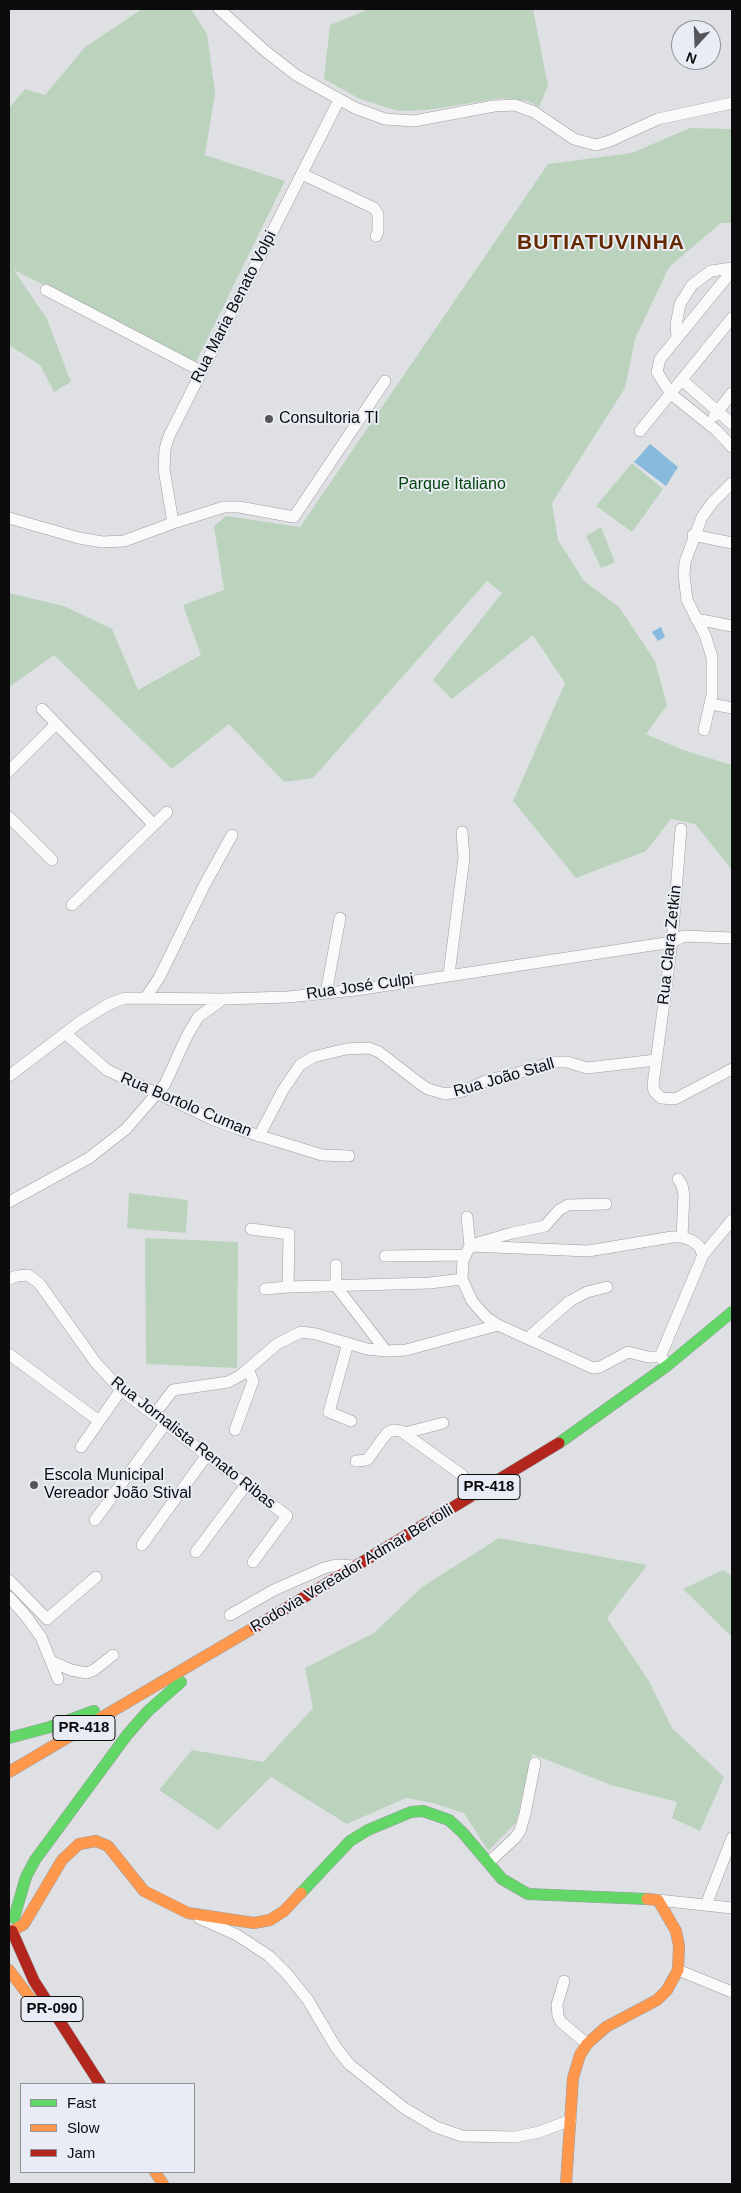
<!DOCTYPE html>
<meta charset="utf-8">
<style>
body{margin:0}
#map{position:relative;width:741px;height:2193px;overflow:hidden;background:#dfe0e4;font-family:Helvetica,sans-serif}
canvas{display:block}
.frame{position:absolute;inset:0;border:10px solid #0c0c0f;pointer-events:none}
.legend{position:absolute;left:20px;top:2083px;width:175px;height:90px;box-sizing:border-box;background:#e9ecf4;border:1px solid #919298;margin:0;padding:6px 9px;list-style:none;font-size:15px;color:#0c0c0f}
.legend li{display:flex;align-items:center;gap:10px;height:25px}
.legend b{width:25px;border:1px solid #919298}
.north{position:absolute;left:671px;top:20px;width:50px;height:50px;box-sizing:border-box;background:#e9ecf4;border:1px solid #919298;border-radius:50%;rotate:200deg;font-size:14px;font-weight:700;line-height:20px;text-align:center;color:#0c0c0f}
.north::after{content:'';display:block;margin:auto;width:18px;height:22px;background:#56565a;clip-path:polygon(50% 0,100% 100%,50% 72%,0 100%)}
</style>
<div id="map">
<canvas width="741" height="2193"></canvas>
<div class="frame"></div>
<ul class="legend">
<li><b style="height:6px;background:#63d668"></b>Fast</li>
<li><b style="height:6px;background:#ff974d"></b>Slow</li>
<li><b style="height:6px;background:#b3261e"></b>Jam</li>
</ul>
<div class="north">N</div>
</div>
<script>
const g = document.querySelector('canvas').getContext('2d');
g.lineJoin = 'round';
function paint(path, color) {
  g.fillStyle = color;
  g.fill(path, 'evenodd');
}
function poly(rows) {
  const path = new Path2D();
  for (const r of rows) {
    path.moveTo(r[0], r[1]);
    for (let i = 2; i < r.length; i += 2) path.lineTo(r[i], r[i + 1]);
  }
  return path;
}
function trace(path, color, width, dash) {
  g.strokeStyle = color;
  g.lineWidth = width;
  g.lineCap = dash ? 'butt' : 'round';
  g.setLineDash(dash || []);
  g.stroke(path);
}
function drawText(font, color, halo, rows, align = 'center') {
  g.font = font + ' Helvetica,sans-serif';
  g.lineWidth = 4;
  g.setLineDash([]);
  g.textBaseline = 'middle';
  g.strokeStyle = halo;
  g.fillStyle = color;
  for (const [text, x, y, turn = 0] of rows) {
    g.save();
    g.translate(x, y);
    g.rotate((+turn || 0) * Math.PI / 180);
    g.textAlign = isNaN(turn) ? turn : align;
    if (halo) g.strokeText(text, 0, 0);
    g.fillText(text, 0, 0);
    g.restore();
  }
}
paint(poly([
 [142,9,191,9,207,34,215,93,205,155,285,181,196,362,14,270,47,319,71,382,54,392,40,365,9,345,9,108,25,89,45,95,85,47],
 [369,9,533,9,548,86,539,107,528,101,502,98,427,110,398,111,360,99,324,79,330,25],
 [690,128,732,129,732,223,721,223,669,267,635,339,625,388,552,503,558,540,584,581,619,607,655,661,667,705,646,734,683,750,732,765,732,870,695,824,671,819,646,851,576,878,513,801,565,683,533,635,452,699,433,680,502,593,487,581,313,778,284,782,229,724,172,769,54,655,9,687,9,593,64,606,112,629,138,690,201,655,183,605,224,590,214,526,226,516,300,527,548,164,632,153],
 [632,463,663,489,632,532,596,506],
 [601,527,615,562,601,568,586,536],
 [129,1193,188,1200,186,1233,127,1228],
 [145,1238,238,1242,237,1368,146,1364],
 [499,1538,647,1565,607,1618,649,1681,672,1728,724,1777,700,1831,672,1818,677,1802,611,1785,532,1754,516,1823,488,1851,464,1813,433,1803,406,1798,347,1824,271,1777,218,1830,159,1790,192,1750,263,1762,313,1708,305,1668,374,1633,422,1587],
 [723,1570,732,1576,732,1637,683,1589]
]), '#bbd3bd');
paint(poly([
 [650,444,678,467,666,486,634,462],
 [661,627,665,637,658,641,652,632]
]), '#88badd');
const street = poly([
 [219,9,264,50,296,75,355,108,385,119,414,121,494,106,515,105,534,112,574,139,596,145,610,141,658,119,732,103],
 [302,174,374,208,378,214,378,232,376,236],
 [732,271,660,359,657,372,671,394,716,430,732,447],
 [46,290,201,371],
 [677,337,676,325,680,304,692,285,711,271,732,268],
 [682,380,732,424],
 [714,416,732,393],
 [640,431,732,318],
 [9,518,79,538,102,542,124,541,173,523,224,507,239,507,294,517,385,381],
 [173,523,164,469,165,449,169,436,339,100],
 [693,535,732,543],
 [696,619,732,626],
 [711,704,732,708],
 [42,709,154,825],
 [704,730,712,695,712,657,705,635,687,600,684,575,685,562,702,517,712,503,732,483],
 [9,771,56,724],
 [9,817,52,860],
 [681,829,672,942,653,1085,654,1091,661,1098,675,1099,732,1069],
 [72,905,167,812],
 [449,974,464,858,462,832],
 [326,993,340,918],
 [146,997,159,978,205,884,232,835],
 [65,1033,107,1070,212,1119,241,1130,322,1155,349,1156],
 [9,1076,80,1022,109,1004,125,998,223,999,288,997,356,990,672,942,684,936,732,938],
 [259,1136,283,1090,300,1065,313,1057,346,1049,369,1048,379,1052,419,1083,428,1089,445,1094,463,1091,488,1080,518,1073,553,1062,567,1062,587,1068,656,1060],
 [678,1179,682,1185,684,1195,682,1237],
 [9,1202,89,1158,126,1129,165,1084,186,1038,198,1017,223,999],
 [467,1217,470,1246,463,1260,462,1279,472,1301,486,1317,498,1325],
 [251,1229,289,1234,288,1287],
 [478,1243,512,1233,545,1226,559,1210,568,1205,606,1204],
 [470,1246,588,1251,672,1237,682,1237,691,1240,699,1246,703,1255,660,1357],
 [703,1255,732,1220],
 [385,1256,465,1255],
 [336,1265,336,1286,386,1351],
 [9,1279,17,1276,28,1275,39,1283,96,1363,121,1390,287,1516,253,1562],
 [265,1289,288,1287,430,1283,462,1279],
 [528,1338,570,1301,587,1292,607,1287],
 [348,1343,329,1412,351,1421],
 [9,1354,99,1421],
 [154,1415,173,1390,228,1382,241,1375,277,1344,301,1332,316,1334,367,1349,386,1351,406,1350,498,1325,593,1368,600,1367,628,1352,648,1357,660,1357,668,1365],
 [235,1430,253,1381,248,1369],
 [405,1433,443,1423],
 [81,1447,121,1390],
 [356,1461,367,1460,387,1433,393,1430,401,1431,462,1475,474,1496],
 [95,1520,165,1424],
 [142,1545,207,1455],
 [196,1552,246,1485],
 [9,1580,47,1619,96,1577],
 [9,1597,25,1615,41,1637,58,1679],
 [230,1615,274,1590,324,1568,336,1565,355,1566],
 [53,1662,71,1670,87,1673,94,1670,113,1655],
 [488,1863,515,1838,520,1831,525,1814,535,1763],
 [658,1900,732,1908],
 [706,1905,732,1838],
 [199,1918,237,1935,269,1956,287,1974,308,2000,335,2046,349,2064,404,2108,436,2127,462,2136,515,2137,539,2132,571,2120],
 [678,1970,732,1992],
 [564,1981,557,2005,558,2016,561,2022,587,2044]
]);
const fast = poly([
 [559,1443,668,1365,732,1312],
 [9,1738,50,1727,94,1711],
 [301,1893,350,1841,368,1830,411,1812,423,1811,449,1820,463,1833,502,1879,528,1894,647,1899],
 [14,1918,26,1877,35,1860,127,1735,148,1711,181,1682]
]);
const slow = poly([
 [9,1772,255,1627],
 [12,1931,24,1924,62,1860,79,1844,96,1841,108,1846,144,1891,188,1913,254,1923,270,1920,284,1911,301,1893],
 [9,1970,37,2007],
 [155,2172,163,2184],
 [566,2184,573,2078,580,2055,587,2044,606,2027,657,2000,667,1990,678,1970,679,1946,676,1931,658,1900,647,1899]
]);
const jam = poly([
 [255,1627,559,1443],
 [12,1931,34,1981,100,2084]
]);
trace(street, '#9c9da0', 12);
trace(fast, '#9c9da0', 12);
trace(slow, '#9c9da0', 12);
trace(jam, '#9c9da0', 12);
trace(street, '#fafafb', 11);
trace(fast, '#63d668', 11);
trace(slow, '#ff974d', 11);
trace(jam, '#b3261e', 11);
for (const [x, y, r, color] of [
 [269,419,5,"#56565a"],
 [34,1485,5,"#56565a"]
]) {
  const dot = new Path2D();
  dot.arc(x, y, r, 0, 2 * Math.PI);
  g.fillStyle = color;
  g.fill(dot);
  trace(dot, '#e9ecf4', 2);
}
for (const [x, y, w] of [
 [489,1487,62],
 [84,1728,62],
 [52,2009,62]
]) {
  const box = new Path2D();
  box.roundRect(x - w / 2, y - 12.5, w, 25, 4);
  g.fillStyle = '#e9ecf4';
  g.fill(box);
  trace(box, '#0c0c0f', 1);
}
drawText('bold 15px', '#0c0c0f', null, [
 ["PR-418",489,1487],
 ["PR-418",84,1728],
 ["PR-090",52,2009]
]);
drawText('16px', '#0c0c0f', '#e9ecf4', [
 ["Rua Maria Benato Volpi",234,307,-63],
 ["Rua Clara Zetkin",670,945,-84],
 ["Rua José Culpi",360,987,-8],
 ["Rua João Stall",504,1078,-16],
 ["Rua Bortolo Cuman",186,1105,23],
 ["Rua Jornalista Renato Ribas",193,1443,38],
 ["Rodovia Vereador Admar Bertolli",352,1569,-31]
]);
drawText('16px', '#0c0c0f', '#e9ecf4', [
 ["Consultoria TI",279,419],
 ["Escola Municipal",44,1476],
 ["Vereador João Stival",44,1494]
], 'left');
drawText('16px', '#05460f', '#e9ecf4', [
 ["Parque Italiano",452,485]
]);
g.letterSpacing = '1px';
drawText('bold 21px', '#652900', '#e9ecf4', [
 ["BUTIATUVINHA",601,243]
]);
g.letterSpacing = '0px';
</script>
